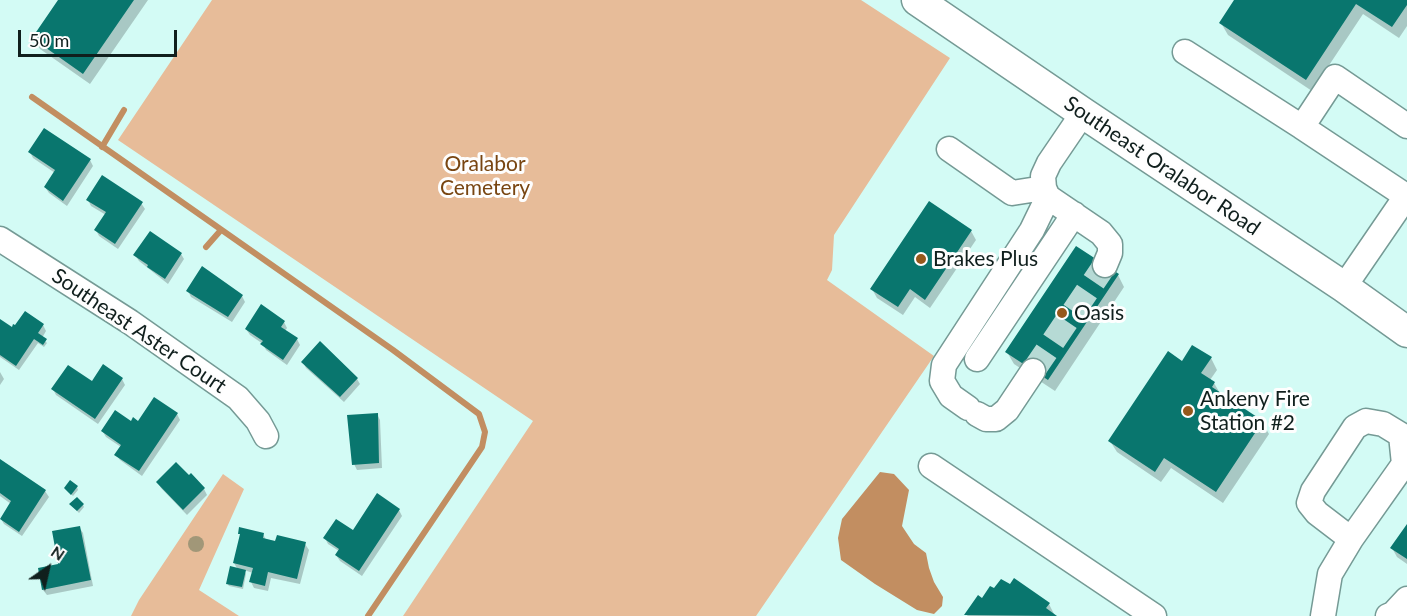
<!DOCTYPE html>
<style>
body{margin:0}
#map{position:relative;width:1407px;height:616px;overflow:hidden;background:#d3fbf5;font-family:Lato,sans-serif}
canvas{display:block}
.north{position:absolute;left:18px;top:538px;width:60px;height:60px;-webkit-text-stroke:4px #fefefe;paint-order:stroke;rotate:34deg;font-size:16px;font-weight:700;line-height:24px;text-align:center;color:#101f1d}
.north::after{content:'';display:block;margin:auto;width:21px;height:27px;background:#101f1d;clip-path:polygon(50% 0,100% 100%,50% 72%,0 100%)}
.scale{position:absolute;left:18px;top:30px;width:159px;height:27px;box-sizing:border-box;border:3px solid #101f1d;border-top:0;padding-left:8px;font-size:18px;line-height:21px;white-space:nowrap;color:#101f1d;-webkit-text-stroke:4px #fefefe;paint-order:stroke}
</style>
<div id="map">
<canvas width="1407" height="616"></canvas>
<div class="north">N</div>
<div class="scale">50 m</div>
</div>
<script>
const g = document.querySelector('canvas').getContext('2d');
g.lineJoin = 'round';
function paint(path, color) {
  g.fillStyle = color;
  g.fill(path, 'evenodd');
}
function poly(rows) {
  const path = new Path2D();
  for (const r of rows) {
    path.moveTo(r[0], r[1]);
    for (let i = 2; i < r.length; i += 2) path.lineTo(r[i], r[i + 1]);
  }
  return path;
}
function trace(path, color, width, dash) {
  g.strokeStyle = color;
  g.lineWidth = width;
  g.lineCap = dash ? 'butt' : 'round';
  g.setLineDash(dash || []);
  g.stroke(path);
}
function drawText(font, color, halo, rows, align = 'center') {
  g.font = font + ' Lato,sans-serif';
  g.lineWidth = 6;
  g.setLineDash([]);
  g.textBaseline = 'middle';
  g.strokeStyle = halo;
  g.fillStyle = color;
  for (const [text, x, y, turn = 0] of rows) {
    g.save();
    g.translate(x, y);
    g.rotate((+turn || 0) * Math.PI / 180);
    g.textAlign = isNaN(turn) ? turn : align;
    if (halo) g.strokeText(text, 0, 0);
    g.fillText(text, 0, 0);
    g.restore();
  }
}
paint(poly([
 [212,0,861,0,950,58,834,235,832,270,827,280,934,356,756,616,403,616,533,421,118,140],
 [223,474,244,489,199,590,239,616,131,616,139,600]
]), '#e7bc99');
paint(poly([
 [880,472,894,474,909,490,902,526,914,544,926,553,929,568,934,582,943,597,942,606,934,614,917,610,875,584,841,560,838,538,842,519]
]), '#c28e61');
paint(poly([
 [59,0,148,0,90,84,40,49,33,38],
 [1236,0,1407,0,1407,26,1399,38,1363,14,1312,91,1228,35,1221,23],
 [30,152,90,160,93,166,67,206,49,193,45,187,55,173,33,158],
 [88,200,141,203,145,209,118,249,99,236,96,230,106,215,91,206],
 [971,231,976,240,930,308,915,297,903,315,877,298,872,289],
 [181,254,184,259,168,284,139,261,135,255],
 [1118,275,1124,287,1055,391,1014,364,1007,352],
 [188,291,242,296,245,302,232,322,191,297],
 [0,321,12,329,15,327,43,325,46,331,42,338,47,343,44,347,38,343,19,370,0,357],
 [284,322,287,328,285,331,297,339,300,345,287,365,266,350,263,344,250,335,246,329],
 [1211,358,1217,370,1210,380,1214,383,1221,395,1262,422,1269,434,1223,503,1171,468,1161,482,1117,452,1110,441,1182,363],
 [303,362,357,379,360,384,344,402,306,368],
 [0,372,4,379,0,385],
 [122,379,125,385,98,424,56,395,53,389],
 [177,414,180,420,142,476,120,460,116,455,121,447,106,437,103,432,131,423],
 [377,414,380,420,382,468,357,470,354,464],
 [0,461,45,491,49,497,22,536,4,524,1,519,11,504,0,496],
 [158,483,204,489,207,495,187,515,161,488],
 [77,487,78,490,73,496,67,490],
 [71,505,83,505,84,507,79,513],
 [399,510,402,516,362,576,340,561,336,555,339,551,328,544,325,538,353,532],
 [1407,526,1407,564,1397,557,1392,548],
 [79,527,83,533,93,586,47,595,43,590,60,565],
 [239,533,263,534,266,540,305,544,309,550,300,584,271,578,268,591,254,588,251,582,253,573,244,570,246,574,243,589,229,586,227,583,238,570,234,563,241,536],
 [978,597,982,600,1049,604,1055,616,967,616]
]), '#0003');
trace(poly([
 [32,97,393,350,479,414,485,432,482,447,368,616],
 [102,147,124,110],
 [206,247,221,230]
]), '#c28e61', 6);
paint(poly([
 [58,0,134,0,83,74,32,38],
 [1234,0,1407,0,1407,5,1392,27,1356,4,1306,80,1219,23],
 [44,128,91,159,63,201,44,187,55,170,28,152],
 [102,175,143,202,115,244,94,230,106,212,86,200],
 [929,201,972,230,925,300,910,289,898,307,870,289],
 [150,231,182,253,165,279,147,267,148,265,133,255],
 [1076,246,1119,274,1048,380,1005,352],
 [202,266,243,295,228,317,186,291],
 [261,304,285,321,281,327,298,338,283,360,260,344,263,341,245,329],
 [25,311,44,324,38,333,47,339,43,345,34,339,16,366,0,355,0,319,12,327,13,324,15,325],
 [320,341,358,378,340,397,301,362],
 [1192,345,1212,357,1201,373,1215,382,1212,387,1263,421,1216,492,1164,458,1155,472,1108,441,1168,351,1182,361],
 [103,364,123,378,95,419,51,389,68,365,92,381],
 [154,397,178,413,139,471,114,455,121,445,101,431,115,410,131,421,133,417,138,421],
 [378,413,379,463,352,465,347,415],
 [0,459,46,490,19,532,0,519,11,501,0,493],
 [176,462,189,475,191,473,205,488,183,510,156,482],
 [70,480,78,486,71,495,64,488],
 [377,493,400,509,359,571,335,555,339,549,323,538,336,519,353,530],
 [77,497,84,504,77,511,69,504],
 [1407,524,1407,559,1390,548],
 [80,526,91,580,42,590,38,568,58,564,52,531],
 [239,527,264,533,263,538,275,541,277,535,306,542,297,579,268,572,265,586,249,582,253,568,233,563,240,534,238,534],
 [230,566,246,570,242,587,226,584],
 [1014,578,1050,603,1046,608,1057,616,964,615,978,595,982,598,990,586,994,588,1001,579,1010,584]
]), '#09766e');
trace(poly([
 [1033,371,1105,265]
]), '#b6dad5', 24, [24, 12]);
const minor = poly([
 [1185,52,1302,127],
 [1083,113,1049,163,1043,176,1044,188,1048,197,1101,233,1110,244,1110,253,1105,265],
 [949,149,1012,193,1044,188],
 [1406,196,1302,127,1335,77,1407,126],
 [0,239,130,322,238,398,258,421,266,436],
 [1344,287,1407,195],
 [977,359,1074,214],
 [968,408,951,396,942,381,944,365,1032,230,1048,197],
 [977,414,986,419,996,419,1007,410,1033,371],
 [931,466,1154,616],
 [1323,616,1330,574,1351,539,1404,464,1401,435,1383,424,1366,421,1355,427,1313,491,1309,503,1317,513,1351,539],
 [1388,616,1393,614,1407,599]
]);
const major = poly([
 [917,0,1083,113,1344,287,1407,332]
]);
trace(minor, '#759a95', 27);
trace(major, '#759a95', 33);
trace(minor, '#fff', 24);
trace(major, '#fff', 30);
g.fillStyle = '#a19778';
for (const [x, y] of [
 [196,544]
]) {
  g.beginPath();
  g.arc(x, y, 8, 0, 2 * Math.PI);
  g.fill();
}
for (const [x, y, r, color] of [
 [921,259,6,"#95581b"],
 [1062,313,6,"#95581b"],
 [1188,411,6,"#95581b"]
]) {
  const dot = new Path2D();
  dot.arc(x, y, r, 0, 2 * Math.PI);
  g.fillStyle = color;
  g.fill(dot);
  trace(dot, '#fefefe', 2);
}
drawText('21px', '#784511', '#fefefe', [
 ["Oralabor",485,164],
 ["Cemetery",485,188]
]);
drawText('21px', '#101f1d', '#fefefe', [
 ["Southeast Oralabor Road",1162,166,34],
 ["Southeast Aster Court",139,331,34]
]);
drawText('21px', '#101f1d', '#fefefe', [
 ["Brakes Plus",933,259],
 ["Oasis",1074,313],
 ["Ankeny Fire",1200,399],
 ["Station #2",1200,423]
], 'left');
</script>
